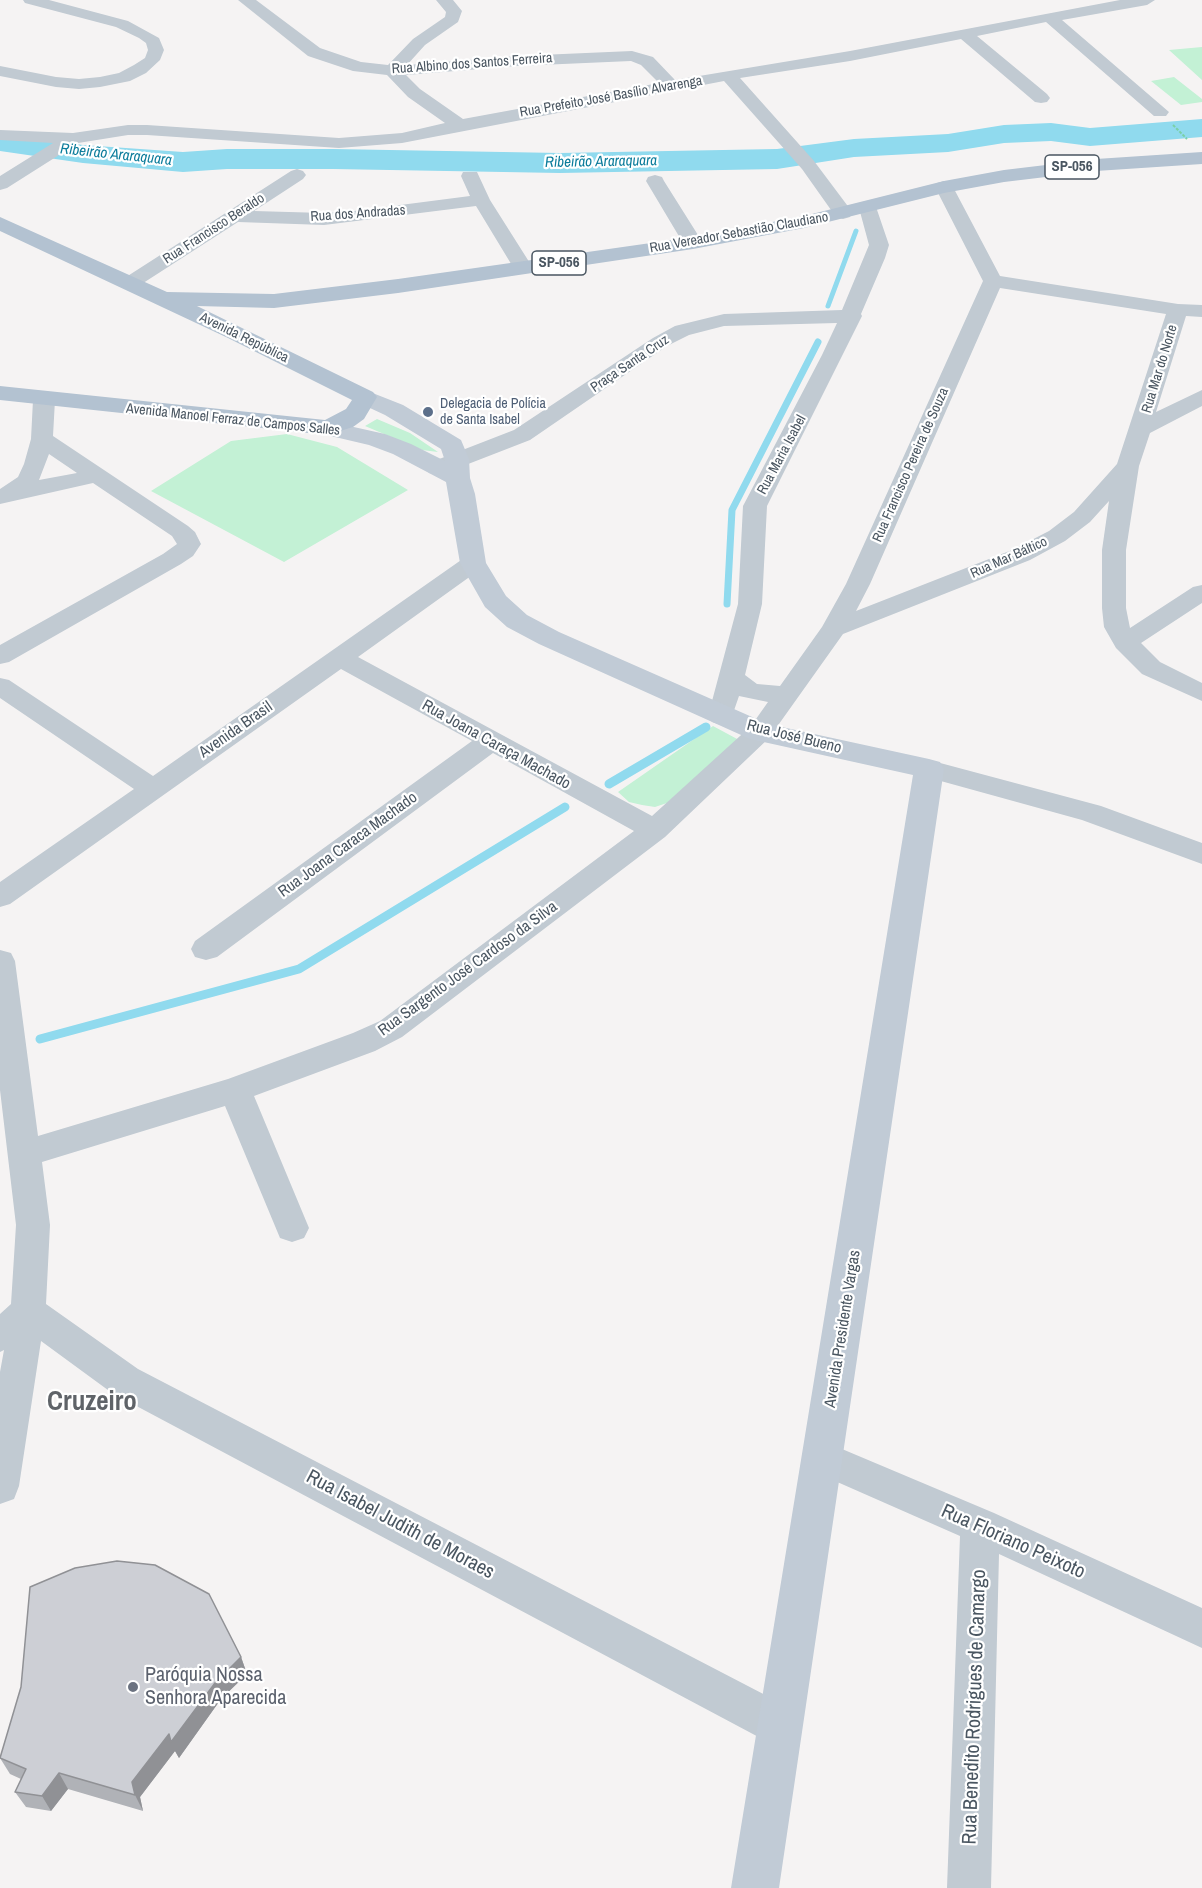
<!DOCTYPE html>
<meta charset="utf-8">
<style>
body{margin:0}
canvas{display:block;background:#f5f3f3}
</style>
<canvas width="1202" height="1888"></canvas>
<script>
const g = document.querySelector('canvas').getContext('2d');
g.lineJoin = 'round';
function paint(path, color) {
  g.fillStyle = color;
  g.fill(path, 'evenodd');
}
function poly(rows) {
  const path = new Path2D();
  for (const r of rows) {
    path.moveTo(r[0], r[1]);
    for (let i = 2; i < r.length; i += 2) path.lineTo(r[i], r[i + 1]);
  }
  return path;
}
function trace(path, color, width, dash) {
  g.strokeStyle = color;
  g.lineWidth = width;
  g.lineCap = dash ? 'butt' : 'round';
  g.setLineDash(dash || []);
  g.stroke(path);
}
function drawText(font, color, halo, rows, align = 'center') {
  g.font = font + ' "Archivo Narrow",sans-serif';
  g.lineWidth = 4.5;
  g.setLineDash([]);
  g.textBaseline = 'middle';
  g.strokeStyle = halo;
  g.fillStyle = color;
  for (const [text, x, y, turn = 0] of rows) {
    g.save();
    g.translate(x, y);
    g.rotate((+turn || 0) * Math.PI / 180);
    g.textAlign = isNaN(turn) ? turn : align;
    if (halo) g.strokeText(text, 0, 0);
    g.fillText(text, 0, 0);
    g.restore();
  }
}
paint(poly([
 [1202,47,1202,80,1169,50],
 [1174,77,1202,99,1202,102,1181,105,1151,81],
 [377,419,410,433,438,452,422,450,365,426],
 [287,434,337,447,408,490,284,562,151,491,231,441],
 [713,726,739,740,667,803,655,807,642,805,629,802,618,792]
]), '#c3f1d5');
trace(poly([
 [828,306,856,231]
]), '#90daee', 5);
trace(poly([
 [727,604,732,510,818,342]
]), '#90daee', 7);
trace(poly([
 [609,784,706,727],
 [40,1039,299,969,565,807]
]), '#90daee', 9);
paint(poly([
 [1202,119,1202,137,1090,146,1051,141,1004,143,948,152,854,157,777,169,560,173,333,169,227,169,183,172,83,163,0,151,0,133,83,145,183,152,227,149,333,149,560,153,777,149,854,139,948,134,1004,125,1051,123,1090,128,1202,119]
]), '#90daee');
trace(poly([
 [1173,125,1187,139]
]), '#7ad0a6', 2, [3, 1.5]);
paint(poly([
 [23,0,49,0,128,21,159,38,164,50,160,60,146,73,130,81,100,87,79,89,56,87,0,76,0,66,56,77,79,79,100,77,119,73,134,65,145,58,148,50,146,43,139,38,116,27,25,3,23,0],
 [238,0,256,0,320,48,361,62,388,65,413,39,445,17,446,12,436,0,453,0,462,11,458,22,425,45,407,65,517,56,632,51,653,57,675,80,850,51,1120,0,1155,0,1147,5,1062,20,1169,112,1166,116,1154,116,1046,22,977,36,1047,94,1050,98,1047,102,1041,103,1035,102,961,39,850,61,740,78,814,161,850,209,852,213,850,217,843,219,836,217,802,169,724,81,402,143,339,148,147,135,128,135,78,143,7,188,0,190,0,176,53,143,0,140,0,130,73,133,128,125,147,125,339,138,402,133,445,123,408,97,387,75,353,71,308,56,238,0],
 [631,61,641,65,659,83,463,119,420,89,406,75,517,66,631,61],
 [297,169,303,171,306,175,303,179,254,211,324,213,354,211,470,196,461,176,463,172,477,172,490,200,533,268,530,272,523,274,516,272,476,206,324,225,238,222,137,287,123,287,120,283,123,279,291,171,297,169],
 [655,175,662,177,664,181,703,243,700,247,686,247,683,243,646,181,648,177,655,175],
 [944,181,951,183,953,187,1000,276,1178,304,1202,305,1202,317,1186,316,1156,412,1202,390,1202,406,1150,433,1139,466,1126,550,1126,608,1130,628,1193,587,1202,585,1202,603,1141,643,1160,662,1202,683,1202,701,1142,674,1116,648,1104,627,1102,608,1102,550,1109,501,1090,522,1065,541,1030,560,843,634,769,738,665,837,402,1037,375,1051,254,1096,309,1228,304,1238,292,1242,280,1238,225,1106,42,1162,50,1225,46,1304,138,1369,796,1711,802,1726,796,1741,781,1747,766,1741,112,1393,41,1341,19,1486,14,1499,0,1504,0,1372,4,1350,0,1352,0,1314,11,1304,16,1225,0,1090,0,950,11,953,15,961,38,1136,228,1079,353,1033,380,1021,634,831,493,753,217,957,206,960,195,957,191,949,195,941,472,741,341,669,10,904,0,907,0,882,134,789,0,698,0,678,9,680,153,776,464,558,473,556,482,558,485,563,482,568,358,657,652,816,751,726,768,702,739,696,730,722,721,725,712,722,708,716,738,604,743,506,822,355,837,323,724,326,689,335,667,346,530,440,445,473,437,475,429,473,426,468,429,463,514,430,653,338,675,326,724,314,842,310,869,245,859,208,861,204,875,204,889,245,885,258,861,314,862,316,767,506,762,604,745,675,757,684,780,686,822,627,846,584,983,281,935,187,937,183,944,181],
 [1000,288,1166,314,1117,464,1074,512,1049,531,1012,550,856,611,870,584,1000,288],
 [44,393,52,395,55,400,53,436,188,526,195,532,201,544,193,556,181,564,9,662,0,664,0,645,163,554,177,544,172,536,93,483,0,504,0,489,18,477,24,464,31,439,33,400,36,395,44,393],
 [49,454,77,473,39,480,49,454],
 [929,760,1101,806,1202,843,1202,864,1082,820,919,775,915,769,919,763,929,760],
 [823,1441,994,1513,1202,1608,1202,1648,999,1554,991,1888,947,1888,960,1536,810,1470,804,1458,810,1446,823,1441]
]), '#c1cad2');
paint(poly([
 [365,390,403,405,461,440,469,459,470,478,475,494,486,563,506,596,527,615,559,632,768,724,929,759,940,762,944,769,779,1888,731,1888,913,775,750,739,539,644,507,627,485,607,460,563,446,482,393,454,369,445,318,433,315,428,318,423,327,421,385,434,411,444,445,461,441,449,385,415,357,402,353,397,357,392,365,390]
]), '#c1cbd6');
paint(poly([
 [1202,152,1202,164,1096,171,1004,182,944,193,804,228,693,249,398,293,274,308,197,306,373,392,377,397,364,419,353,427,327,435,0,400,0,386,325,420,346,409,352,400,228,338,0,231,0,217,167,292,274,294,398,279,693,237,804,216,944,181,1004,170,1096,159,1202,152]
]), '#b3c2d1');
paint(poly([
 [241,1657,247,1674,221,1699,179,1758,175,1751,140,1797,143,1811,68,1789,51,1811,26,1807,15,1792,21,1779,10,1774,0,1758]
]), '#b0b2b7');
paint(poly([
 [241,1657,247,1674,221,1699,179,1758,175,1751,140,1797,143,1811,135,1795,132,1782,169,1734,215,1683],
 [59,1773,68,1789,51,1811,42,1796]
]), '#909195');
const building = poly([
 [117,1561,155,1565,209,1594,241,1657,215,1683,171,1742,169,1734,132,1782,135,1795,59,1773,42,1796,15,1792,26,1769,0,1758,21,1687,30,1587,75,1568,117,1561]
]);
paint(building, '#cdcfd5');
trace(building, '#909195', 1.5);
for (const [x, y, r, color] of [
 [428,412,6,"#5c6f8a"],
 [133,1687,6,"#6b7280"]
]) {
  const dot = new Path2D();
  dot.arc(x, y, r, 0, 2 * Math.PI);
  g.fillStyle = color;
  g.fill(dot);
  trace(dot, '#fff', 2);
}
drawText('14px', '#4a5661', '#fff', [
 ["Rua Albino dos Santos Ferreira",472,64,-4],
 ["Rua Prefeito José Basílio Alvarenga",611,97,-10],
 ["Rua dos Andradas",358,214,-4],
 ["Rua Francisco Beraldo",214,229,-33],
 ["Rua Vereador Sebastião Claudiano",739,233,-10],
 ["Avenida República",244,338,26],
 ["Praça Santa Cruz",630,364,-34],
 ["Rua Mar do Norte",1160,369,-73],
 ["Avenida Manoel Ferraz de Campos Salles",233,420,6],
 ["Rua Maria Isabel",782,455,-62],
 ["Rua Francisco Pereira de Souza",911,465,-66],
 ["Rua Mar Báltico",1009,558,-24]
]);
drawText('14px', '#4e5e75', '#fff', [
 ["Delegacia de Polícia",440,404],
 ["de Santa Isabel",440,420]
], 'left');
drawText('italic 15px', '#0c7c9b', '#fff', [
 ["Ribeirão Araraquara",116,155,6],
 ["Ribeirão Araraquara",601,162,-1]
]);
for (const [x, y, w] of [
 [1072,167,54],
 [559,263,54]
]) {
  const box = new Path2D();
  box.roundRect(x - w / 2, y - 12, w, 24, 4.5);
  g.fillStyle = '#fff';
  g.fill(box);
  trace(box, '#4a5661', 1.5);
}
drawText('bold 15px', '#4a5661', null, [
 ["SP-056",1072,167],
 ["SP-056",559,263]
]);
drawText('16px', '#4a5661', '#fff', [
 ["Avenida Brasil",236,730,-35],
 ["Rua José Bueno",794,737,14],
 ["Rua Joana Caraça Machado",496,745,29],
 ["Rua Joana Caraca Machado",348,845,-36],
 ["Rua Sargento José Cardoso da Silva",468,969,-36],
 ["Avenida Presidente Vargas",843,1329,-81]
]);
drawText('20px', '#4a5661', '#fff', [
 ["Rua Isabel Judith de Moraes",400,1525,28],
 ["Rua Floriano Peixoto",1013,1542,24],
 ["Rua Benedito Rodrigues de Camargo",975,1707,-88]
]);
drawText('20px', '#5b616d', '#fff', [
 ["Paróquia Nossa",145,1676],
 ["Senhora Aparecida",145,1699]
], 'left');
drawText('bold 27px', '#5f6368', '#fff', [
 ["Cruzeiro",92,1403]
]);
</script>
